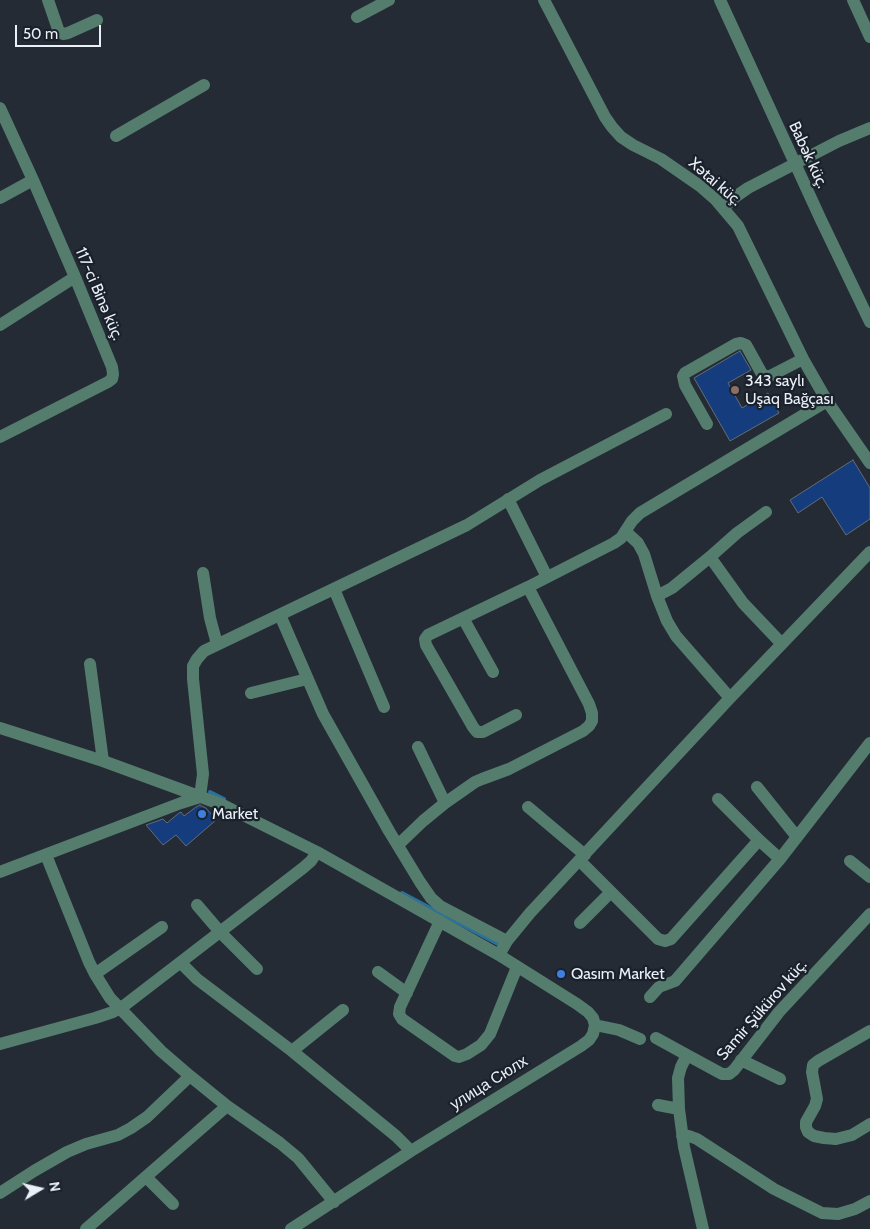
<!DOCTYPE html>
<meta charset="utf-8">
<style>
body{margin:0}
#map{position:relative;width:870px;height:1229px;overflow:hidden;background:#242b35;font-family:Cabin,sans-serif}
canvas{display:block}
.north{position:absolute;left:15px;top:1164px;width:50px;height:50px;-webkit-text-stroke:4px #1a212b;paint-order:stroke;rotate:81deg;font-size:14px;font-weight:700;line-height:20px;text-align:center;color:#ebf0f7}
.north::after{content:'';display:block;margin:auto;width:18px;height:22px;background:#ebf0f7;clip-path:polygon(50% 0,100% 100%,50% 72%,0 100%)}
.scale{position:absolute;left:15px;top:25px;width:86px;height:22px;box-sizing:border-box;border:2px solid #ebf0f7;border-top:0;padding-left:6px;font-size:15px;line-height:18px;white-space:nowrap;color:#ebf0f7;-webkit-text-stroke:4px #1a212b;paint-order:stroke}
</style>
<div id="map">
<canvas width="870" height="1229"></canvas>
<div class="north">N</div>
<div class="scale">50 m</div>
</div>
<script>
const g = document.querySelector('canvas').getContext('2d');
g.lineJoin = 'round';
function poly(rows) {
  const path = new Path2D();
  for (const r of rows) {
    path.moveTo(r[0], r[1]);
    for (let i = 2; i < r.length; i += 2) path.lineTo(r[i], r[i + 1]);
  }
  return path;
}
function trace(path, color, width, dash) {
  g.strokeStyle = color;
  g.lineWidth = width;
  g.lineCap = dash ? 'butt' : 'round';
  g.setLineDash(dash || []);
  g.stroke(path);
}
function paint(path, color) {
  g.fillStyle = color;
  g.fill(path, 'evenodd');
}
function drawText(font, color, halo, rows, align = 'center') {
  g.font = font + ' Cabin,sans-serif';
  g.lineWidth = 4.5;
  g.setLineDash([]);
  g.textBaseline = 'middle';
  g.strokeStyle = halo;
  g.fillStyle = color;
  for (const [text, x, y, turn = 0] of rows) {
    g.save();
    g.translate(x, y);
    g.rotate((+turn || 0) * Math.PI / 180);
    g.textAlign = isNaN(turn) ? turn : align;
    if (halo) g.strokeText(text, 0, 0);
    g.fillText(text, 0, 0);
    g.restore();
  }
}
trace(poly([
 [210,792,224,799],
 [402,893,498,944]
]), '#2b719a', 4);
const building = poly([
 [740,351,751,370,728,383,742,408,768,393,779,413,730,441,694,378,740,351],
 [853,460,870,488,870,519,846,535,822,497,798,513,790,500,853,460],
 [200,805,206,808,216,820,186,846,176,835,163,845,146,825,163,819,167,823,179,813,181,812,184,816,196,807,200,805]
]);
paint(building, '#153d7d');
trace(building, '#646c78', 1);
trace(poly([
 [48,0,59,32,63,34,68,33,97,20],
 [544,0,605,117,612,127,621,137,633,145,661,159,700,186,716,200,738,226,803,359,827,401,870,463],
 [720,0,821,220,870,322],
 [853,0,870,37],
 [357,17,389,0],
 [0,108,33,180,75,277,112,367,113,374,112,379,108,382,0,437],
 [116,136,204,85],
 [0,198,33,180],
 [723,208,735,197,748,188,839,141,870,128],
 [0,325,75,277],
 [707,424,685,385,683,376,685,373,736,344,741,343,746,345,762,374,765,376,770,376,803,359],
 [508,499,547,577],
 [626,532,638,543,644,554,657,596,667,621,676,636,730,698],
 [710,557,743,603,781,643],
 [203,573,210,618,217,644],
 [334,589,384,707],
 [657,596,672,588,710,557,737,533,766,512],
 [280,615,323,714,389,831,420,882,431,898,440,906,507,941],
 [463,618,493,672],
 [90,664,103,761],
 [251,693,307,679],
 [516,715,483,732,477,732,473,727,426,645,425,639,428,635,528,587,614,543,621,538,632,521,640,513,827,401],
 [0,728,103,761,223,805,317,852,499,955,577,1004,588,1012,593,1018,595,1025,593,1034,589,1040,581,1046,411,1151,291,1229],
 [418,747,445,803],
 [757,787,797,837],
 [200,797,203,774,193,679,193,666,197,659,204,651,467,525,540,480,666,414],
 [718,799,759,840,780,859],
 [528,807,585,855],
 [398,845,423,821,445,803,475,782,482,779,509,769,583,731,589,726,592,721,592,713,589,704,528,587],
 [46,855,89,962,95,974,110,998,161,1051,190,1076,227,1106,280,1143,298,1158,334,1202],
 [580,861,658,939,665,941,671,939,759,840],
 [850,861,870,877],
 [0,872,181,803,200,797],
 [197,905,221,933,257,969],
 [440,921,400,1007,399,1014,402,1019,455,1056,459,1057,467,1054,481,1045,490,1034,517,967],
 [580,923,611,892],
 [499,955,507,941,530,913,730,698,870,552],
 [181,963,197,979,292,1051,396,1136,411,1151],
 [378,972,407,993],
 [95,974,162,927],
 [650,997,659,987,675,981,780,859,870,743],
 [595,1025,619,1030,640,1039],
 [870,1031,818,1061,813,1065,812,1072,817,1099,815,1106,806,1122,806,1127,808,1132,814,1136,824,1138,836,1139,852,1135,870,1124],
 [656,1038,687,1055],
 [0,1044,95,1018,113,1012,121,1008,303,868,311,861,317,852],
 [292,1051,343,1010],
 [741,1060,780,1079],
 [658,1105,679,1109],
 [682,1136,689,1136,697,1139,774,1189,822,1213,838,1214,855,1209,870,1201],
 [146,1177,173,1204],
 [0,1193,34,1171,67,1152,86,1144,118,1135,131,1128,147,1117,190,1076],
 [86,1229,227,1106],
 [703,1229,684,1147,679,1109,678,1078,681,1067,687,1055,722,1074,729,1074,734,1070,779,1012,870,914]
]), '#547d6d', 12);
for (const [x, y, r, color] of [
 [735,390,5,"#8d6e63"],
 [202,814,5,"#3f7fe0"],
 [561,974,5,"#3f7fe0"]
]) {
  const dot = new Path2D();
  dot.arc(x, y, r, 0, 2 * Math.PI);
  g.fillStyle = color;
  g.fill(dot);
  trace(dot, '#1a212b', 2);
}
drawText('16px', '#ebf0f7', '#1a212b', [
 ["Babək küç.",808,155,65],
 ["Xətai küç.",715,182,41],
 ["117-ci Binə küç.",99,294,67],
 ["Samir Şükürov küç.",762,1010,-49],
 ["улица Сюлх",489,1083,-32]
]);
drawText('16px', '#ebf0f7', '#1a212b', [
 ["343 saylı",745,381],
 ["Uşaq Bağçası",745,399],
 ["Market",212,814],
 ["Qasım Market",571,974]
], 'left');
</script>
